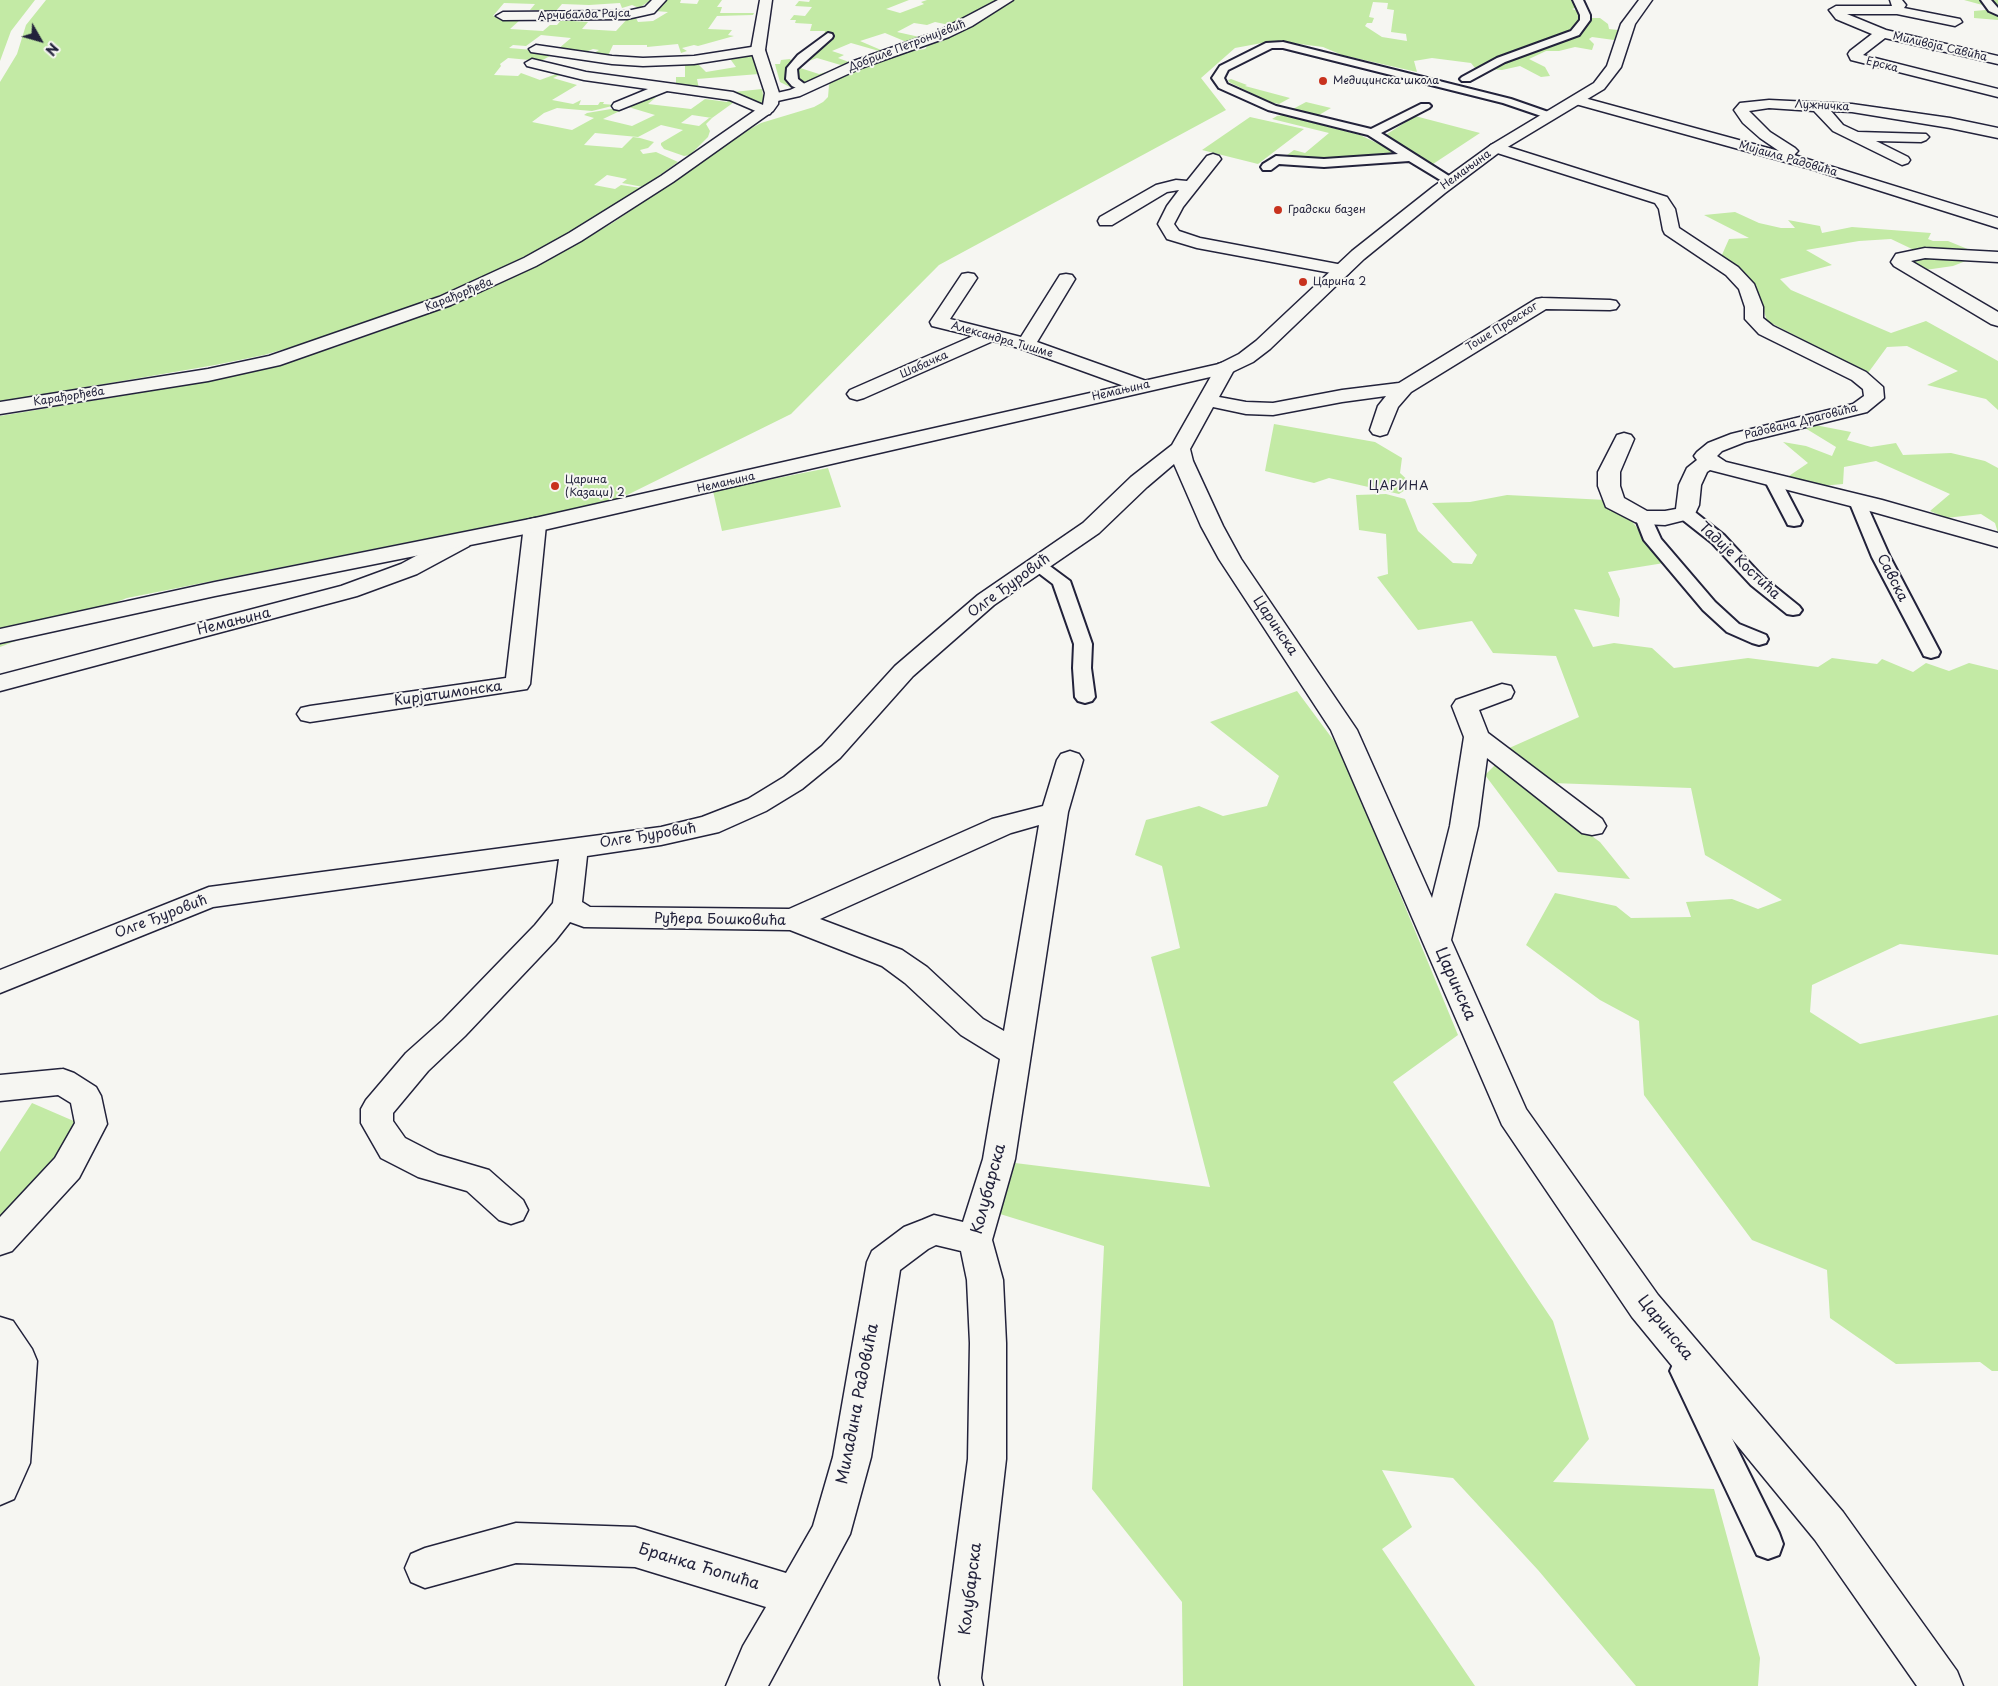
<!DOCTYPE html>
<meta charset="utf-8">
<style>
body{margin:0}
#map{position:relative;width:1998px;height:1686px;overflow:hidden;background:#f6f6f2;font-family:"Playpen Sans",sans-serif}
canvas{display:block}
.north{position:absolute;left:15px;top:15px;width:50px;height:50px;-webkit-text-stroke:4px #f6f6f2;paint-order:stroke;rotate:128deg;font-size:14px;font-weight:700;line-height:20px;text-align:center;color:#22223b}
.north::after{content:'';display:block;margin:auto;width:18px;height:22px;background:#22223b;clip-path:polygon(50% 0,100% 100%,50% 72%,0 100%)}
</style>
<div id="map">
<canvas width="1998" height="1686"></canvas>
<div class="north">N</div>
</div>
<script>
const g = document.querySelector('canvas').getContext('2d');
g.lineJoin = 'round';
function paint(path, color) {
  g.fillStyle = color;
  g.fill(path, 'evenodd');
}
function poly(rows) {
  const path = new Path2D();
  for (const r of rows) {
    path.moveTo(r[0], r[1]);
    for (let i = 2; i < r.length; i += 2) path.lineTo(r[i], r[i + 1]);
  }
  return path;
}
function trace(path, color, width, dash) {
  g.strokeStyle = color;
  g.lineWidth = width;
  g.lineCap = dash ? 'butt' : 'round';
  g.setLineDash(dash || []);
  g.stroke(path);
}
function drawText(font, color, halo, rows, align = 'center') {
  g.font = font + ' "Playpen Sans",sans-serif';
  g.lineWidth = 4;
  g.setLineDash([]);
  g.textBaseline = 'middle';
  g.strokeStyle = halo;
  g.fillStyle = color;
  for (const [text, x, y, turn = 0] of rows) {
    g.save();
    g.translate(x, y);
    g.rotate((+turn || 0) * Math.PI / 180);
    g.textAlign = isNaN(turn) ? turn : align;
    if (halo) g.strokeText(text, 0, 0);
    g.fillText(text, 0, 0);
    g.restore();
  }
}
paint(poly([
 [0,0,35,0,11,31,0,61],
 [46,0,651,0,639,8,632,5,622,8,620,3,589,5,562,4,556,11,530,10,535,4,504,3,493,16,560,18,557,21,520,20,510,29,543,31,550,25,557,25,563,18,570,18,572,21,588,22,582,29,616,31,629,17,635,16,638,22,653,21,668,12,655,11,665,0,681,0,680,3,697,4,699,0,722,0,717,7,722,7,720,13,754,13,753,15,717,16,708,29,732,30,728,35,734,36,698,46,694,45,682,48,687,51,681,53,678,44,647,47,647,45,613,45,607,58,594,53,599,50,593,49,583,53,558,49,571,38,541,35,526,46,513,45,509,48,557,52,541,61,508,58,500,64,501,66,494,75,518,76,521,73,540,80,559,73,562,74,553,78,577,85,552,100,573,104,581,100,579,105,598,105,600,102,604,102,603,104,616,105,592,111,557,108,544,113,532,122,572,130,594,118,584,115,587,113,617,108,622,110,603,119,632,126,655,115,625,106,655,94,660,94,648,104,691,109,705,99,727,102,731,98,737,100,712,118,692,115,681,123,699,126,709,118,712,118,706,124,710,131,708,137,690,155,684,156,664,149,661,145,661,143,683,130,661,125,638,137,595,133,584,145,622,148,633,137,640,138,654,142,648,148,640,150,643,154,656,152,678,162,643,187,622,183,627,179,607,175,594,185,615,189,621,185,641,188,575,232,455,290,343,332,264,355,215,365,0,402,0,82,17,54,26,25],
 [810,0,909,0,886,9,900,13,924,4,921,2,927,0,1001,0,954,26,935,22,927,25,914,23,897,32,924,38,909,43,885,33,860,41,881,50,879,51,851,43,832,51,844,55,838,58,852,63,844,66,817,58,798,65,831,36,824,35,825,31,810,31,812,24,795,23,796,20,790,20,794,15,805,16,812,7,795,6,799,1,809,2],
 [1014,0,1577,0,1584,5,1572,9,1584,13,1581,18,1600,18,1608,24,1609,29,1618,30,1614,40,1592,37,1589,39,1594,44,1592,50,1575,47,1559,51,1546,51,1529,59,1545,67,1550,76,1541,77,1520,66,1502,70,1475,68,1471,63,1432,58,1414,61,1417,72,1342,55,1323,47,1292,43,1262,43,1235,48,1201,78,1226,110,939,265,791,414,615,501,127,598,0,647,0,416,181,386,253,371,336,347,422,316,491,288,556,256,614,222,748,130,761,123,814,107,823,102,828,97,829,85,832,79,898,53,925,49,931,42],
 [1373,2,1388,3,1387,9,1394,10,1391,32,1406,34,1407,41,1382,37,1365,26,1367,23,1372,23,1374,18,1369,17],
 [1964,0,1998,0,1998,20,1974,18,1974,11,1997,9],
 [754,54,759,74,697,79,699,89,676,84,676,77,685,77,685,62,726,57,727,59,698,64,706,72,736,67,728,56],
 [790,59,793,63,796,87,790,87,780,82,776,68,775,64,780,64,781,60],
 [797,67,819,74,837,69,806,85,797,79],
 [1231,79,1247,85,1245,86,1290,98,1279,104,1269,102,1229,82,1228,80],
 [762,89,764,101,762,106,743,96,724,93],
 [1306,102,1331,108,1319,115,1293,109],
 [1283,115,1360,135,1398,153,1375,157,1350,157,1328,160,1276,157,1276,155,1287,155,1294,150,1305,153,1329,133,1272,119,1277,116],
 [1415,116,1480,133,1430,166,1384,136],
 [1250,117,1304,129,1258,164,1202,150],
 [1735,212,1759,223,1781,228,1795,228,1788,220,1820,226,1822,233,1852,227,1931,233,1928,239,1933,241,1948,241,1975,252,1971,259,1953,266,1925,270,1906,264,1912,249,1891,239,1859,241,1806,250,1832,265,1780,279,1791,290,1891,333,1926,321,1998,361,1998,410,1986,399,1927,385,1958,371,1907,346,1887,347,1868,373,1767,321,1761,302,1721,257,1729,239,1749,238,1704,215],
 [1274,424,1375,442,1402,458,1400,473,1413,485,1399,494,1329,478,1314,483,1265,471],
 [1815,425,1851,432,1847,440,1871,447,1896,443,1903,455,1951,453,1985,461,1998,468,1998,533,1995,523,1981,514,1946,518,1930,511,1950,494,1876,461,1844,467,1843,484,1821,486,1786,478,1808,463,1783,442,1806,446,1832,456,1836,447,1805,428],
 [828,468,841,507,722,531,713,491],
 [1386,494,1405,499,1418,531,1453,563,1472,564,1477,555,1432,503,1470,502,1507,495,1606,500,1631,520,1664,563,1608,572,1620,599,1619,617,1574,609,1593,647,1614,643,1652,648,1674,668,1748,658,1818,667,1832,658,1877,664,1882,659,1913,672,1926,663,1949,671,1969,663,1998,670,1998,955,1900,944,1812,985,1810,1012,1860,1044,1998,1015,1998,1371,1992,1371,1980,1362,1896,1364,1830,1318,1827,1270,1752,1240,1644,1095,1639,1021,1600,1000,1526,945,1555,893,1616,906,1631,918,1691,917,1686,902,1732,899,1758,909,1782,900,1705,855,1691,788,1552,783,1507,749,1579,717,1556,656,1493,653,1472,621,1418,630,1377,577,1388,574,1386,534,1359,530,1356,495],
 [1297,691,1340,749,1458,1035,1393,1082,1553,1321,1589,1439,1553,1482,1714,1489,1760,1658,1758,1686,1636,1686,1538,1570,1453,1478,1382,1470,1412,1527,1382,1549,1475,1686,1183,1686,1182,1602,1092,1489,1104,1246,1000,1214,1015,1163,1210,1187,1151,957,1180,948,1162,866,1135,855,1146,820,1199,806,1223,816,1267,806,1279,776,1210,722],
 [1495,765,1600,842,1630,879,1558,872,1485,775],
 [32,1103,76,1122,48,1207,0,1241,0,1152]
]), '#c3eaa5');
const service = poly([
 [1573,0,1583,0,1590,15,1590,20,1579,35,1505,62,1470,81,1462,81,1460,79,1462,77,1497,58,1571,31,1580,20,1580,15,1573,0],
 [1981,0,1991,0,1998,8,1998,15,1989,11,1981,0],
 [828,33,832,34,833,36,832,38,797,69,798,79,811,89,805,92,792,86,786,79,787,68,798,55,828,33],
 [1283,42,1511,99,1554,114,1556,116,1550,119,1503,103,1283,48,1272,48,1228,70,1224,78,1227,84,1276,106,1371,129,1421,104,1429,104,1431,106,1429,108,1381,133,1457,181,1455,184,1447,184,1409,161,1324,167,1279,164,1271,170,1263,170,1261,167,1263,164,1276,156,1324,159,1398,154,1368,135,1268,110,1219,88,1212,78,1220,66,1266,43,1283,42],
 [1772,474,1778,476,1780,479,1802,521,1800,525,1794,526,1788,525,1786,521,1764,479,1766,476,1772,474],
 [1857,496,1863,497,1865,501,1890,557,1940,652,1938,656,1931,658,1924,656,1922,652,1872,557,1849,501,1851,497,1857,496],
 [1685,508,1691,509,1724,535,1763,577,1799,606,1802,610,1799,614,1793,615,1787,614,1751,585,1712,543,1679,517,1677,513,1679,509,1685,508],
 [1643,512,1649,513,1661,539,1715,602,1739,624,1766,635,1768,639,1766,643,1759,645,1752,643,1727,632,1703,610,1644,540,1635,517,1637,513,1643,512],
 [1037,560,1043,561,1070,581,1092,644,1091,668,1095,697,1092,701,1085,703,1078,701,1075,697,1073,668,1074,644,1053,584,1028,565,1031,561,1037,560],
 [1684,1358,1694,1362,1779,1533,1783,1544,1779,1555,1768,1559,1757,1555,1670,1371,1674,1362,1684,1358]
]);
const minor = poly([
 [652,0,666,0,654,13,627,19,503,20,496,16,503,12,627,11,645,7,652,0],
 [998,0,1013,0,972,26,949,37,861,68,800,96,773,102,768,101,766,98,768,95,790,90,851,62,939,31,998,0],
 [1890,0,1902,0,1906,5,1904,8,1960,19,1962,22,1955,26,1897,14,1847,14,1886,30,1998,56,1998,64,1885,38,1863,55,1998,89,1998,97,1851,60,1848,54,1850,51,1872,34,1836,19,1829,10,1836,6,1892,6,1890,0],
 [536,45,612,56,643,58,694,56,758,46,765,50,758,54,694,64,643,66,612,64,531,52,529,49,536,45],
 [532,59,586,72,733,92,770,108,772,111,770,114,765,115,730,100,667,91,619,110,614,109,612,106,614,103,648,89,584,80,527,66,525,63,532,59],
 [1577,96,1779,151,1760,138,1743,123,1734,110,1740,103,1769,100,1852,104,1950,118,1998,128,1998,138,1950,128,1852,112,1831,111,1843,125,1858,132,1926,134,1929,137,1926,140,1921,142,1876,141,1908,157,1910,160,1908,163,1902,165,1833,131,1814,111,1769,108,1749,111,1770,132,1795,148,1798,151,1794,155,1998,218,1998,228,1811,169,1572,103,1570,100,1572,97,1577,96],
 [1496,143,1667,197,1675,209,1679,228,1738,267,1754,284,1763,307,1763,318,1773,326,1866,372,1883,387,1884,398,1867,412,1745,442,1722,451,1717,456,1726,462,1882,500,1998,533,1998,547,1866,510,1710,470,1707,472,1701,485,1699,505,1693,518,1665,525,1643,524,1635,522,1606,507,1598,486,1598,472,1617,435,1624,433,1631,435,1634,439,1620,472,1620,486,1624,498,1647,511,1665,511,1676,509,1679,485,1687,468,1697,460,1694,456,1697,452,1708,443,1731,434,1853,404,1864,396,1863,389,1852,380,1759,334,1745,319,1745,307,1739,289,1726,275,1665,234,1663,230,1659,209,1655,203,1491,151,1488,148,1491,145,1496,143],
 [1213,154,1219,156,1221,159,1183,207,1174,224,1179,231,1200,238,1348,266,1351,270,1348,274,1342,275,1197,248,1167,239,1158,224,1167,206,1179,190,1167,192,1112,225,1100,225,1098,221,1100,217,1156,185,1176,180,1187,181,1207,156,1213,154],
 [1925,248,1998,252,1998,262,1925,258,1911,261,1998,312,1998,326,1991,324,1894,266,1891,262,1896,254,1925,248],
 [968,273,974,274,977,278,950,319,1021,337,1060,275,1066,274,1072,275,1075,279,1037,342,1149,382,1152,386,1149,390,1142,392,1135,390,1019,348,993,341,864,398,857,400,850,398,847,394,850,390,973,336,932,326,930,322,962,274,968,273],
 [1542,298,1610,300,1616,301,1619,305,1616,309,1610,310,1546,309,1411,392,1398,407,1387,434,1380,436,1373,434,1370,430,1378,406,1386,396,1342,402,1273,415,1246,414,1213,407,1190,449,1193,461,1223,526,1241,559,1357,730,1432,898,1450,826,1464,737,1452,706,1456,700,1502,684,1511,686,1514,692,1511,698,1479,710,1488,733,1602,819,1606,826,1602,833,1592,835,1582,833,1487,758,1478,826,1451,940,1526,1109,1658,1295,1843,1512,1957,1671,1963,1686,1917,1686,1815,1540,1632,1317,1502,1125,1331,730,1219,559,1201,526,1174,464,1147,487,1099,533,994,605,913,676,840,758,802,789,766,811,719,832,661,845,587,856,582,902,590,907,789,909,992,819,1043,806,1057,760,1061,754,1070,751,1079,754,1083,760,1068,812,1015,1159,992,1240,1003,1280,1006,1343,1006,1459,981,1678,983,1686,941,1686,939,1678,968,1459,970,1343,967,1280,961,1251,936,1245,928,1249,900,1270,871,1457,850,1534,768,1686,726,1686,743,1646,766,1607,635,1567,516,1563,425,1588,411,1582,405,1568,411,1554,425,1548,516,1523,635,1527,786,1573,813,1526,833,1457,867,1262,872,1251,904,1227,922,1220,934,1215,963,1222,983,1159,1000,1059,961,1035,905,983,882,966,790,930,584,927,570,922,555,941,465,1036,428,1071,393,1113,393,1121,405,1138,438,1155,489,1170,523,1200,528,1210,523,1220,511,1224,499,1220,467,1191,418,1177,381,1158,361,1123,361,1109,366,1100,406,1053,443,1020,535,925,553,903,559,859,213,907,0,993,0,970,209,887,661,827,702,817,748,799,784,777,822,746,895,666,978,595,1083,523,1131,477,1172,445,1218,364,1225,362,1232,364,1235,368,1219,397,1246,402,1273,403,1342,390,1399,383,1536,299,1542,298],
 [1039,825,1004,1031,983,1019,927,967,902,950,820,919,1011,833,1039,825],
 [535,518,543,520,546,525,530,684,527,689,310,722,301,720,297,714,301,708,310,706,506,678,524,525,527,520,535,518],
 [461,534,469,536,472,541,469,546,417,574,357,596,0,691,0,675,341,586,401,564,453,536,461,534],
 [63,1069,74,1073,96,1087,101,1096,107,1124,79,1178,12,1251,0,1255,0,1217,55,1158,75,1123,71,1103,58,1095,0,1101,0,1075,63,1069],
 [0,1317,13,1321,32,1349,37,1361,30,1463,14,1499,0,1505,0,1317]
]);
const tertiary = poly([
 [760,0,772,0,765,50,779,93,778,104,773,111,673,182,581,241,536,266,451,305,280,365,208,381,0,414,0,402,208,369,269,356,439,297,524,258,569,233,661,176,763,105,765,93,751,50,760,0]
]);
const secondary = poly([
 [1639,0,1652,0,1635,24,1621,67,1604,89,1501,151,1445,193,1364,259,1270,349,1253,362,1232,372,535,532,215,596,0,643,0,629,215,582,535,518,1219,364,1239,354,1256,341,1352,251,1433,187,1491,145,1594,83,1607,66,1621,24,1639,0]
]);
trace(service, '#22223b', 4);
trace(minor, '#22223b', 3);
trace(tertiary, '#22223b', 3);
trace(secondary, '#22223b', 3);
paint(service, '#f6f6f2');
paint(minor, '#f6f6f2');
paint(tertiary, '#f6f6f2');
paint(secondary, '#f6f6f2');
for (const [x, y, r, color] of [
 [1323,81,5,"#c8321e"],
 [1278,210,5,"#c8321e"],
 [1303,282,5,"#c8321e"],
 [555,486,5,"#c8321e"]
]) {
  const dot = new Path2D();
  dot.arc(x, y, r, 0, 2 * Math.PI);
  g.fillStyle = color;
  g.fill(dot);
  trace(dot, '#f6f6f2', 2);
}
drawText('11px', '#22223b', '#f6f6f2', [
 ["Арчибалда Рајса",584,15,-2],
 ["Добриле Петронијевић",907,46,-21],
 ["Миливоја Савића",1940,47,13],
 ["Ерска",1882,65,14],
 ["Лужничка",1822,106,3],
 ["Мијаила Радовића",1788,159,16],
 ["Немањина",1466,170,-36],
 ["Карађорђева",459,295,-22],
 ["Тоше Проеског",1502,327,-32],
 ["Александра Тишме",1002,340,16],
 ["Шабачка",924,365,-24],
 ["Немањина",1121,391,-13],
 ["Карађорђева",69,397,-9],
 ["Радована Драговића",1801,422,-14],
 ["Немањина",726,483,-13]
]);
drawText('11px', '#22223b', '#f6f6f2', [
 ["Медицинска школа",1333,81],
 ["Градски базен",1288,210],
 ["Царина 2",1313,282],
 ["Царина",565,480],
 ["(Казаци) 2",565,493]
], 'left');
g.letterSpacing = '1px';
drawText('12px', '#22223b', '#f6f6f2', [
 ["ЦАРИНА",1399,487]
]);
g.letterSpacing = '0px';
drawText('14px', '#22223b', '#f6f6f2', [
 ["Тадије Костића",1739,561,43],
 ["Савска",1892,578,63],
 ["Олге Ђуровић",1009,586,-36],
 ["Немањина",234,622,-14],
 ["Царинска",1275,626,56],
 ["Кирјатшмонска",448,694,-8],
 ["Олге Ђуровић",648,836,-9],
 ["Олге Ђуровић",161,917,-21],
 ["Руђера Бошковића",720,920,1]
]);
drawText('16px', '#22223b', '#f6f6f2', [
 ["Царинска",1455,984,66],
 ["Колубарска",989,1189,-75],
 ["Царинска",1665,1328,51],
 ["Миладина Радовића",858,1404,-79],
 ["Бранка Ћопића",699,1567,17],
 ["Колубарска",971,1589,-83]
]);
</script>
